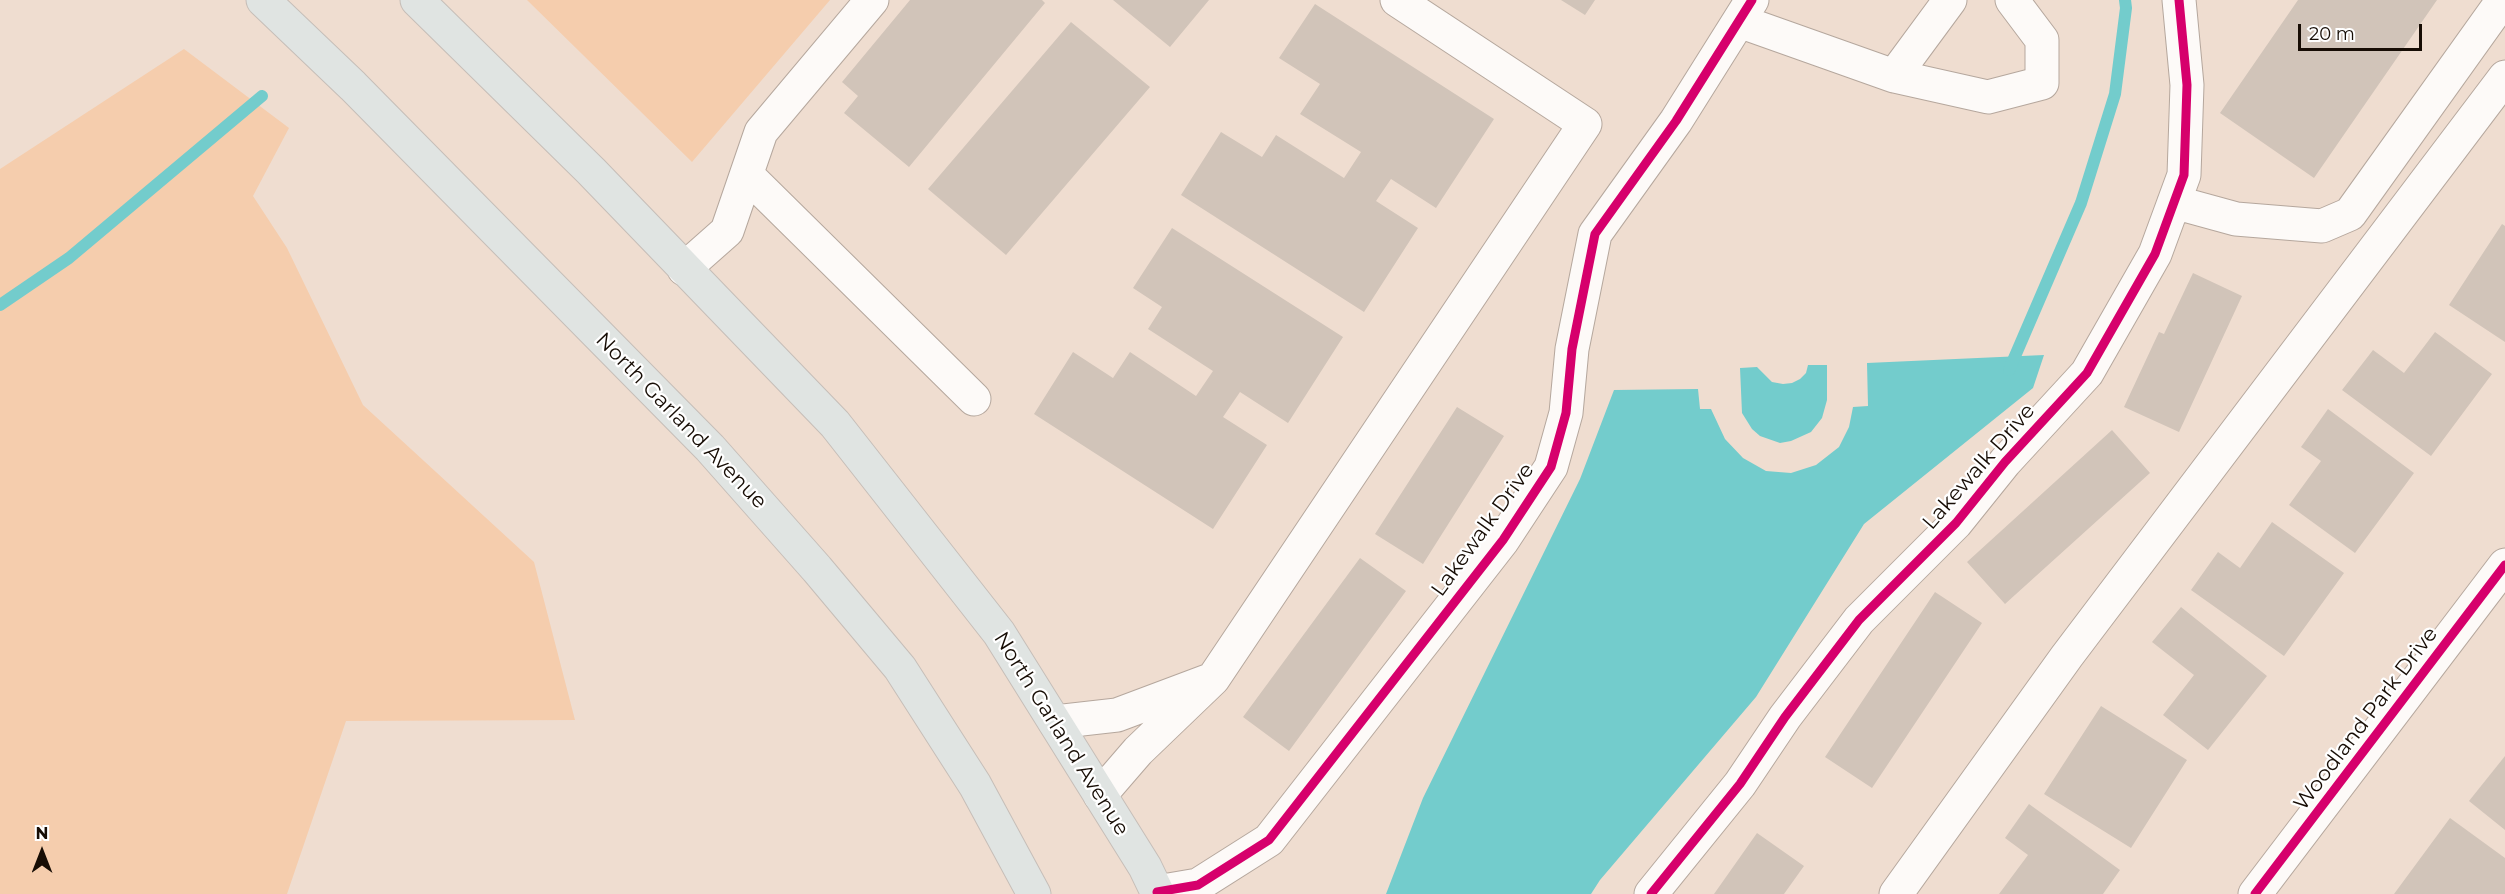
<!DOCTYPE html>
<style>
body{margin:0}
#map{position:relative;width:2505px;height:894px;overflow:hidden;background:#efddd0;font-family:Montserrat,sans-serif}
canvas{display:block}
.north{position:absolute;left:12px;top:822px;width:60px;height:60px;-webkit-text-stroke:4px #fff;paint-order:stroke;rotate:0deg;font-size:16px;font-weight:700;line-height:24px;text-align:center;color:#170d05}
.north::after{content:'';display:block;margin:auto;width:21px;height:27px;background:#170d05;clip-path:polygon(50% 0,100% 100%,50% 72%,0 100%)}
.scale{position:absolute;left:2298px;top:24px;width:124px;height:27px;box-sizing:border-box;border:3px solid #170d05;border-top:0;padding-left:8px;font-size:18px;line-height:21px;white-space:nowrap;color:#170d05;-webkit-text-stroke:4px #fff;paint-order:stroke}
</style>
<div id="map">
<canvas width="2505" height="894"></canvas>
<div class="north">N</div>
<div class="scale">20 m</div>
</div>
<script>
const g = document.querySelector('canvas').getContext('2d');
g.lineJoin = 'round';
function paint(path, color) {
  g.fillStyle = color;
  g.fill(path, 'evenodd');
}
function poly(rows) {
  const path = new Path2D();
  for (const r of rows) {
    path.moveTo(r[0], r[1]);
    for (let i = 2; i < r.length; i += 2) path.lineTo(r[i], r[i + 1]);
  }
  return path;
}
function trace(path, color, width, dash) {
  g.strokeStyle = color;
  g.lineWidth = width;
  g.lineCap = dash ? 'butt' : 'round';
  g.setLineDash(dash || []);
  g.stroke(path);
}
function drawText(font, color, halo, rows, align = 'center') {
  g.font = font + ' Montserrat,sans-serif';
  g.lineWidth = 4.5;
  g.setLineDash([]);
  g.textBaseline = 'middle';
  g.strokeStyle = halo;
  g.fillStyle = color;
  for (const [text, x, y, turn = 0] of rows) {
    g.save();
    g.translate(x, y);
    g.rotate((+turn || 0) * Math.PI / 180);
    g.textAlign = isNaN(turn) ? turn : align;
    if (halo) g.strokeText(text, 0, 0);
    g.fillText(text, 0, 0);
    g.restore();
  }
}
paint(poly([
 [527,0,830,0,692,162],
 [184,49,289,128,253,196,287,248,363,405,534,562,575,720,346,721,287,894,0,894,0,169]
]), '#f5cdad');
paint(poly([
 [2044,355,2033,388,1864,524,1756,697,1600,880,1591,894,1386,894,1423,798,1580,479,1614,390,1698,389,1700,409,1711,409,1725,439,1743,458,1766,471,1791,473,1816,465,1839,447,1849,427,1853,407,1868,406,1867,363],
 [1808,365,1827,365,1827,400,1822,418,1811,432,1791,441,1780,443,1760,436,1752,429,1742,413,1740,368,1757,367,1772,382,1783,384,1792,383,1800,379,1806,373]
]), '#73cccc');
trace(poly([
 [0,305,69,258,262,96],
 [2009,370,2081,203,2115,94,2126,8,2125,0]
]), '#73cccc', 12);
paint(poly([
 [910,0,1042,0,1045,3,909,167,844,113,858,96,842,82],
 [1113,0,1209,0,1170,47],
 [1561,0,1595,0,1585,15],
 [2298,0,2437,0,2314,178,2220,113],
 [1315,4,1494,119,1436,208,1391,179,1376,201,1418,228,1364,312,1181,195,1221,132,1262,157,1276,135,1344,178,1361,152,1300,114,1320,84,1279,58],
 [1071,22,1150,87,1006,255,928,189],
 [2502,224,2505,226,2505,342,2449,305],
 [1172,228,1343,337,1288,423,1240,392,1223,417,1267,445,1213,529,1034,414,1073,352,1113,378,1130,352,1196,396,1213,371,1148,329,1162,307,1133,288],
 [2193,273,2242,296,2179,432,2124,407,2159,332,2164,334],
 [2435,332,2492,374,2431,456,2342,390,2373,350,2404,373],
 [1457,407,1504,436,1423,564,1375,534],
 [2328,409,2414,473,2355,553,2289,505,2321,461,2301,447],
 [2112,430,2150,473,2005,604,1967,562],
 [2272,522,2344,573,2284,656,2191,590,2218,552,2240,568],
 [1360,558,1406,591,1289,751,1243,717],
 [1935,592,1982,623,1872,788,1825,757],
 [2181,607,2267,676,2208,750,2163,715,2194,675,2152,642],
 [2101,706,2187,760,2131,848,2044,794],
 [2505,756,2505,830,2469,801],
 [2029,804,2120,870,2103,894,1999,894,2028,855,2005,838],
 [2450,818,2505,858,2505,894,2394,894],
 [1757,833,1804,866,1784,894,1714,894]
]), '#d1c4b9');
const minor = poly([
 [1739,21,1894,76,1988,97,2042,83,2042,40,2012,0],
 [1894,76,1950,0],
 [747,175,974,399],
 [2174,202,2236,219,2322,226,2350,214,2503,0],
 [684,269,727,231,761,132,872,0],
 [1213,679,1585,124,1397,0],
 [1055,722,1117,715,1213,679,1138,751,1100,795],
 [1157,892,1198,885,1269,840,1503,540,1551,467,1566,413,1572,349,1595,234,1676,121,1752,0],
 [1651,894,1740,784,1785,717,1859,620,1956,523,2005,462,2087,373,2155,254,2184,175,2187,85,2179,0],
 [1896,894,2067,656,2505,77],
 [2255,894,2505,565]
]);
const major = poly([
 [263,0,353,86,710,448,817,569,900,668,975,785,1034,894],
 [417,0,591,171,835,424,999,633,1145,867,1158,894]
]);
trace(minor, '#b5a79d', 35);
trace(major, '#c6beb8', 35);
trace(minor, '#fdfaf8', 33);
trace(major, '#e0e4e2', 33);
trace(poly([
 [1157,892,1198,885,1269,840,1503,540,1551,467,1566,413,1572,349,1595,234,1676,121,1752,0],
 [1651,894,1740,784,1785,717,1859,620,1956,523,2005,462,2087,373,2155,254,2184,175,2187,85,2179,0],
 [2255,894,2505,565]
]), '#d6006c', 9);
drawText('21px', '#170d05', '#fff', [
 ["North Garland Avenue",681,421,46],
 ["Lakewalk Drive",1979,467,-49],
 ["Lakewalk Drive",1483,530,-54],
 ["Woodland Park Drive",2366,719,-53],
 ["North Garland Avenue",1061,734,58]
]);
</script>
